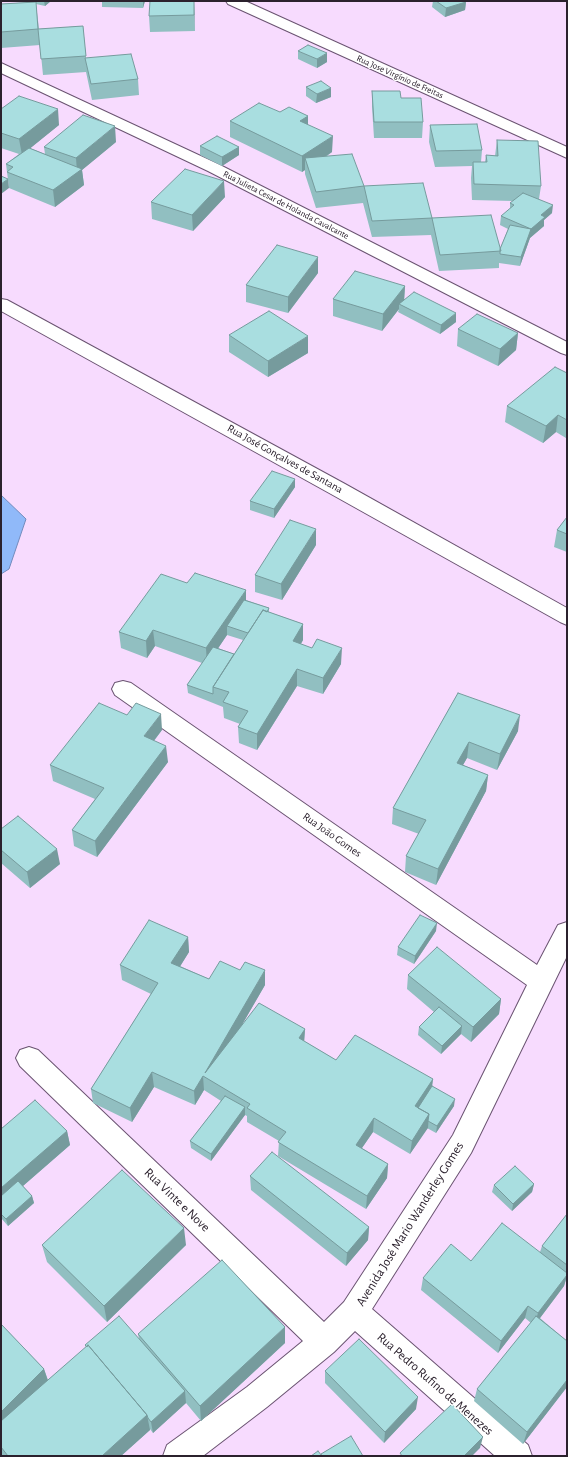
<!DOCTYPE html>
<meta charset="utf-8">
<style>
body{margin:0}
#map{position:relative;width:568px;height:1457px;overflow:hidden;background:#f7dbfe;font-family:"Alegreya Sans",sans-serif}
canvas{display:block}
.frame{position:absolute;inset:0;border:2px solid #2b212d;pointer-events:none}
</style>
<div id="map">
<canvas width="568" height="1457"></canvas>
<div class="frame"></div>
</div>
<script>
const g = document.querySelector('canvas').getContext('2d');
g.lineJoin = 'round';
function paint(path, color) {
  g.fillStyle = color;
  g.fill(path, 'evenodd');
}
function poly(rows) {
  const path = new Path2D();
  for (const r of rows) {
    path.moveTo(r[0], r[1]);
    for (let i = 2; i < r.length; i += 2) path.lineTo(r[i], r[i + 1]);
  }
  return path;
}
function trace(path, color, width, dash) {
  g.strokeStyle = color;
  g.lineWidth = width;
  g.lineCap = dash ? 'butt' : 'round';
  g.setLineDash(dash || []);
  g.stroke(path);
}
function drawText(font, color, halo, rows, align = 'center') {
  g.font = font + ' "Alegreya Sans",sans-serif';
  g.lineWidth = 3;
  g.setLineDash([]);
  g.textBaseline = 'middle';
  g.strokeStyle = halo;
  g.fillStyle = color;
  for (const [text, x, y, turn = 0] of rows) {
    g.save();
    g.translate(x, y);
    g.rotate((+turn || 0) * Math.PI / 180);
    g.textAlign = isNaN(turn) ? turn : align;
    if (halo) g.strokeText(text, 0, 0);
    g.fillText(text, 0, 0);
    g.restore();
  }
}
const water = poly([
 [1,495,26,519,9,569,1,574,1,495]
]);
paint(water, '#90b9f9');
trace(water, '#728bbc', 1);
const street = poly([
 [226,1,245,1,567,147,567,158,228,4,226,1],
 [1,63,220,165,567,342,567,355,561,353,208,171,1,73,1,63],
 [1,299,7,300,345,484,567,608,567,625,560,622,331,494,1,311,1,299],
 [123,681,131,683,537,965,558,925,567,922,567,956,471,1153,372,1309,528,1445,532,1456,495,1456,355,1331,334,1352,267,1407,203,1456,163,1456,167,1445,247,1387,303,1341,20,1066,16,1058,20,1050,29,1047,38,1050,324,1322,344,1302,453,1135,527,985,115,695,112,689,115,683,123,681]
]);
trace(street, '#6a5371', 2);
paint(street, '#fff');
paint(poly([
 [25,1,51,1,45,6,36,4,39,29,83,26,86,58,138,79,139,95,92,100,86,72,43,75,40,45,1,48,1,4,30,2],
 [102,1,145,1,143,8,102,7],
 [194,1,195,31,150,32,149,16],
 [433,1,465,1,466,2,465,10,445,17,432,7],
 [298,51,327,62,317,68,298,59],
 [306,87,331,97,316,103,306,96],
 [372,91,401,98,423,122,422,138,374,138,372,107],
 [1,109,59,125,30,148,45,154,44,147,116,142,82,170,84,185,55,207,9,188,6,164,19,154,1,148],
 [280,112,308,116,308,125,332,152,327,156,364,186,363,203,316,208,305,174,305,170,302,172,230,137,230,121],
 [430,125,482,150,481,162,485,162,486,155,495,156,497,140,541,186,539,199,552,213,544,220,544,226,530,238,520,266,499,263,499,268,439,271,431,235,372,237,363,203,364,186,500,249,508,229,500,225,501,216,510,209,510,203,513,201,472,200,471,178,472,166,435,167,429,142],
 [200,146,239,147,239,155,222,166,200,155],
 [225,197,193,231,152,219,151,202],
 [318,273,288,313,246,302,246,285],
 [405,286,404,300,456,322,440,334,398,312,399,309,382,331,333,316,333,299],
 [458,329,518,333,516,350,498,366,457,346],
 [229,335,308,353,268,377,229,352],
 [567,373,567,437,566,438,556,432,543,443,505,422,507,406],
 [295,479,295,487,274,518,250,510,250,501],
 [567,517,567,552,554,547,557,530],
 [316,545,282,600,255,592,255,575],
 [187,583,246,600,269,608,269,612,303,624,303,640,301,644,341,664,323,694,297,686,257,750,239,743,238,727,240,724,224,718,223,707,188,693,187,685,202,663,155,646,147,658,121,648,119,632],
 [227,635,243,640,234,654,218,648],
 [458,693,518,731,497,770,467,758,463,765,488,775,486,791,436,885,405,872,406,856,419,834,392,824,393,808],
 [162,730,154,741,168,762,97,857,74,846,72,830,95,799,53,781,50,765],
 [1,829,60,864,30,888,1,863],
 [436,931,414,964,397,955,398,947],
 [188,937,189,952,180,966,209,979,265,985,243,1023,305,1029,304,1041,336,1060,433,1079,432,1086,454,1106,436,1133,427,1128,410,1154,373,1132,362,1148,388,1164,387,1178,366,1209,278,1156,279,1141,247,1122,247,1116,245,1115,211,1161,191,1148,190,1141,221,1101,204,1090,195,1105,154,1087,132,1122,93,1103,91,1089,151,994,122,980,120,965],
 [408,975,501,999,499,1014,471,1042,461,1034,441,1054,418,1035,419,1027,434,1012,407,989],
 [1,1129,67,1131,70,1145,23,1186,32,1196,34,1203,8,1226,1,1218],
 [250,1176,369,1227,368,1240,346,1266,251,1190],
 [534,1184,532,1192,512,1211,492,1192,494,1185],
 [567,1214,567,1281,566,1280,564,1286,540,1318,567,1341,567,1387,523,1444,474,1401,477,1389,531,1323,525,1318,498,1353,421,1290,423,1278,471,1261,540,1252,542,1246],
 [42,1245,186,1245,107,1322,47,1262],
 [1,1324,44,1369,48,1380,86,1348,85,1345,139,1339,138,1334,285,1343,201,1421,186,1403,153,1433,150,1429,150,1430,121,1456,2,1456,1,1455],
 [325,1371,416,1409,384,1443,325,1383]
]), '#91bfc1');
paint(poly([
 [44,1,51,1,45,6],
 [143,1,145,1,143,8],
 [194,1,195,31,194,15],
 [466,2,465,10,445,17,446,8],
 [327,53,327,62,317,68,317,59],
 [331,88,331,97,316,103,317,94],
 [58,109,59,125,22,155,19,139],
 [308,116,308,132,300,121],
 [115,126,116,142,82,170,84,185,55,207,53,190,77,172,76,158],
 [333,136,332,152,308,168,305,158,305,170,302,172,302,156],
 [239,147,239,155,222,166,222,157],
 [8,179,9,188,1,194,1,184],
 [224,181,225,197,193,231,192,215],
 [553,205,552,213,544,220,544,226,530,238,520,266,521,257,531,229,541,215],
 [318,257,318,273,288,313,288,297],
 [405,286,404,302,399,304,399,309,382,331,383,314],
 [456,313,456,322,440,334,441,325],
 [518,333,516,350,498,366,500,349],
 [308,336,308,353,268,377,268,361],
 [558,415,556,432,543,443,546,426],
 [295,479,295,487,274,518,274,509],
 [316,529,316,545,282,600,281,584],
 [246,590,246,606,227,626,227,635,207,665,206,648],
 [303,624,303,640,293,657,293,641],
 [153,630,155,646,147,658,146,641],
 [342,648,341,664,323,694,323,678],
 [297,669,297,686,257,750,257,734],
 [161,714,162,730,145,752,144,736],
 [520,715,518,731,497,770,500,754],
 [469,742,467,758,455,779,457,763],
 [166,746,168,762,97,857,95,841],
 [488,775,486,791,436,885,438,869],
 [57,849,60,864,30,888,27,872],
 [437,923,436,931,414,964,415,956],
 [188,937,189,952,173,978,171,963],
 [265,970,265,985,210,1080,205,1073],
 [501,999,499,1014,471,1042,473,1027],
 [462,1026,461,1034,441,1054,442,1046],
 [305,1029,304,1044,299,1038],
 [152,1072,154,1087,132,1122,130,1108],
 [203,1076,204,1090,195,1105,194,1091],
 [433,1079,431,1094,417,1114,415,1106],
 [455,1099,454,1106,436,1133,437,1126],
 [245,1107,245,1115,211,1161,211,1154],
 [429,1114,428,1128,410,1154,412,1141],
 [374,1118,373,1132,355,1158,356,1145],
 [67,1131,70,1145,1,1205,1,1188],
 [388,1164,387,1178,366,1209,367,1196],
 [534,1184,532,1192,512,1211,513,1204],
 [32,1196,34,1203,8,1226,6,1219],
 [369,1227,368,1240,346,1266,347,1253],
 [184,1228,186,1245,107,1322,104,1306],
 [567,1275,564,1286,534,1326,538,1313],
 [528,1306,525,1318,498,1353,501,1341],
 [285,1327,285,1343,201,1421,200,1406],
 [44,1369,48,1381,1,1427,1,1412],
 [567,1380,567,1387,523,1444,527,1432],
 [185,1391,186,1403,153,1433,151,1422],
 [418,1397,416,1409,384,1443,385,1432],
 [147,1415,150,1430,121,1456,102,1456],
 [483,1437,480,1448,472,1456,464,1456]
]), '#769b9d');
const building = poly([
 [150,1,194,1,194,15,149,16,150,1],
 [436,1,465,1,466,2,446,8,436,1],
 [36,2,38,29,83,26,86,56,41,59,38,29,1,32,1,4,36,2],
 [308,45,327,53,317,59,298,51,308,45],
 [131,54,138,79,91,84,85,58,131,54],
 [321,81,331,88,317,94,306,87,321,81],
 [372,91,400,91,401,98,421,98,423,122,374,122,372,91],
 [19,96,58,109,19,139,1,133,1,109,19,96],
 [259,103,280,112,289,107,308,116,300,121,333,136,302,156,230,121,259,103],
 [83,115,115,126,76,158,44,147,83,115],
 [477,124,482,150,436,151,430,125,477,124],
 [217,136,239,147,222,157,200,146,217,136],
 [497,140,538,141,541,186,474,184,473,162,487,162,486,155,498,156,497,140],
 [29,148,82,169,53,190,7,172,13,167,6,164,29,148],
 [352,154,364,186,316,192,305,158,352,154],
 [185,169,224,181,192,215,151,202,185,169],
 [1,176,8,179,1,184,1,176],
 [423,183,432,218,372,221,364,186,423,183],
 [523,193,553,205,541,215,545,217,531,229,521,257,500,254,500,249,510,225,531,229,501,216,514,205,510,203,523,193],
 [491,215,501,251,440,255,432,218,491,215],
 [277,245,318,257,288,297,246,285,277,245],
 [355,271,405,286,383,314,333,299,355,271],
 [414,292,456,313,441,325,399,304,414,292],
 [269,311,308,336,268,361,229,335,269,311],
 [477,314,518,333,500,349,458,329,477,314],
 [555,367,567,373,567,420,558,415,546,426,507,406,555,367],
 [272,471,295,479,274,509,250,501,272,471],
 [567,517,567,534,557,530,567,517],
 [290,520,316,529,281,584,255,575,290,520],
 [195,573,246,590,206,648,153,630,146,641,119,632,161,574,187,583,195,573],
 [244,600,269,608,267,612,263,610,248,633,227,626,244,600],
 [263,610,303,624,293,641,312,648,317,639,342,648,323,678,297,669,257,734,238,727,248,711,223,702,229,692,213,687,263,610],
 [213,647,234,654,213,687,213,694,187,685,213,647],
 [458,693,520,715,500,754,469,742,457,763,488,775,438,869,406,856,426,820,393,808,458,693],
 [99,703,127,715,136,703,161,714,144,736,166,746,95,841,72,830,104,788,50,765,99,703],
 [18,816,57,849,27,872,1,850,1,829,18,816],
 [420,915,437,923,415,956,398,947,420,915],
 [149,920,188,937,171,963,209,979,220,961,240,970,245,962,265,970,205,1073,259,1003,305,1029,299,1038,336,1060,355,1035,433,1079,415,1106,429,1114,412,1141,374,1118,356,1145,388,1164,367,1196,278,1142,286,1132,247,1108,250,1104,203,1076,194,1091,152,1072,130,1108,91,1089,158,983,120,965,149,920],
 [437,947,501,999,473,1027,408,975,437,947],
 [439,1007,462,1026,442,1046,419,1027,439,1007],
 [432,1086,455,1099,437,1126,428,1121,429,1114,418,1108,432,1086],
 [225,1096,245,1107,211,1154,190,1141,225,1096],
 [35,1100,67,1131,1,1188,1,1129,35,1100],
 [272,1152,369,1227,347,1253,250,1176,272,1152],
 [515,1166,534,1184,513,1204,494,1185,515,1166],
 [122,1170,184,1228,104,1306,42,1245,122,1170],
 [18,1181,32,1196,6,1219,1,1214,1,1196,18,1181],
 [567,1214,567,1265,542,1246,567,1214],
 [502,1223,567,1273,567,1275,538,1313,528,1306,501,1341,423,1278,451,1244,471,1261,502,1223],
 [222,1260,285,1327,200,1406,138,1334,222,1260],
 [119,1316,185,1391,151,1422,148,1418,147,1415,88,1345,87,1347,85,1345,119,1316],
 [536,1316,567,1341,567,1380,527,1432,477,1389,536,1316],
 [1,1324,44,1369,1,1412,1,1324],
 [359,1339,418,1397,385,1432,325,1371,359,1339],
 [88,1345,147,1415,102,1456,8,1456,1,1447,1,1421,88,1345],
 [452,1404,483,1437,464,1456,402,1456,400,1453,452,1404],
 [351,1436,363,1456,322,1456,321,1454,351,1436],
 [318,1451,322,1456,311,1456,318,1451]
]);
paint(building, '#a9dee0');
trace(building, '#769b9d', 1);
drawText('9px', '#2b212d', '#fff', [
 ["Rua Jose Virgínio de Freitas",400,77,24],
 ["Rua Julieta Cesar de Holanda Cavalcante",286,205,27]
]);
drawText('11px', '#2b212d', '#fff', [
 ["Rua José Gonçalves de Santana",285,459,29],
 ["Rua João Gomes",332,835,35]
]);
drawText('13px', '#2b212d', '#fff', [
 ["Rua Vinte e Nove",177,1200,44],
 ["Avenida José Mario Wanderley Gomes",410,1224,-58],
 ["Rua Pedro Rufino de Menezes",435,1384,41]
]);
</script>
